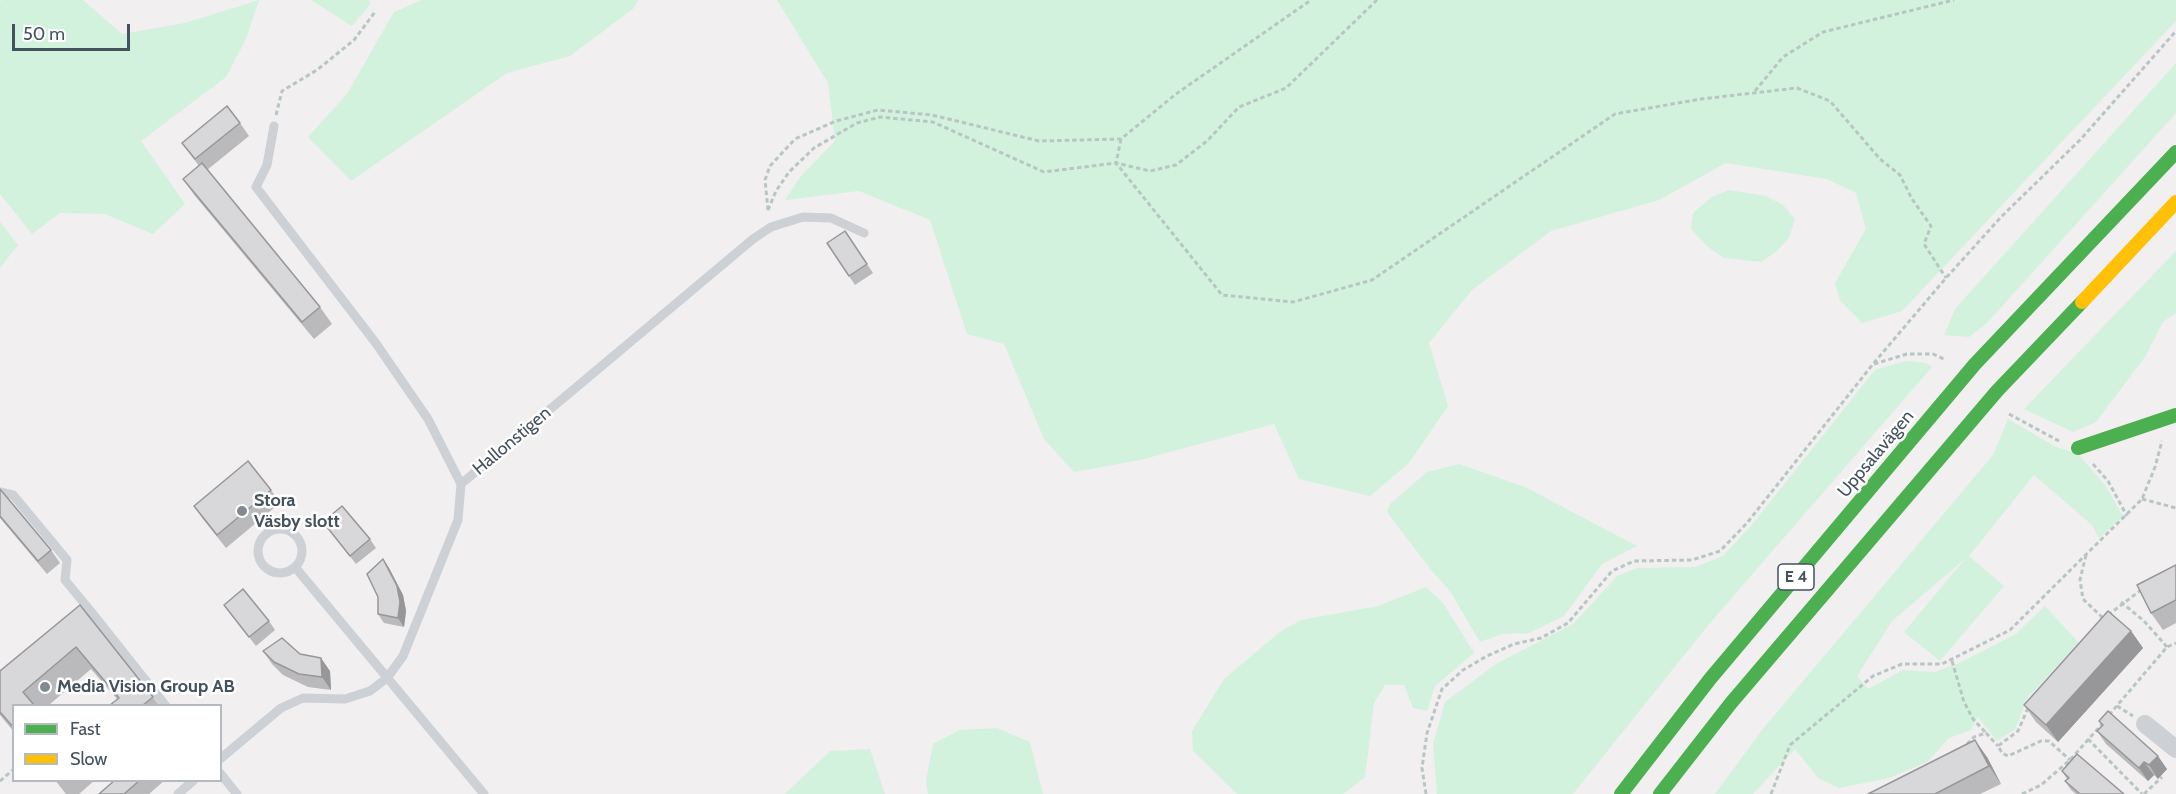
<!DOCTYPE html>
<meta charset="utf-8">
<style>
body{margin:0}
#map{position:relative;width:2176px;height:794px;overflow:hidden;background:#f1efef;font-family:Cabin,sans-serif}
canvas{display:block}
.legend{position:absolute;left:12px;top:704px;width:210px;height:78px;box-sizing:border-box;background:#fff;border:2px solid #b4babf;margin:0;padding:8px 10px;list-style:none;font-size:18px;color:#44525f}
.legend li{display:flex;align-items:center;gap:12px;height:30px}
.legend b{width:30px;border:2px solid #b4babf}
.scale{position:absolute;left:12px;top:24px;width:118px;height:27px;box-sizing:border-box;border:3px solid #44525f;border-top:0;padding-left:8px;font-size:18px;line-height:21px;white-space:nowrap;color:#44525f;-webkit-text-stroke:4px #fff;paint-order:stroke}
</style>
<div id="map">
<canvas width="2176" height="794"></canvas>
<ul class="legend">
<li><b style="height:8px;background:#4caf50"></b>Fast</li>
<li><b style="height:8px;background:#ffc107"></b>Slow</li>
</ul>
<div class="scale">50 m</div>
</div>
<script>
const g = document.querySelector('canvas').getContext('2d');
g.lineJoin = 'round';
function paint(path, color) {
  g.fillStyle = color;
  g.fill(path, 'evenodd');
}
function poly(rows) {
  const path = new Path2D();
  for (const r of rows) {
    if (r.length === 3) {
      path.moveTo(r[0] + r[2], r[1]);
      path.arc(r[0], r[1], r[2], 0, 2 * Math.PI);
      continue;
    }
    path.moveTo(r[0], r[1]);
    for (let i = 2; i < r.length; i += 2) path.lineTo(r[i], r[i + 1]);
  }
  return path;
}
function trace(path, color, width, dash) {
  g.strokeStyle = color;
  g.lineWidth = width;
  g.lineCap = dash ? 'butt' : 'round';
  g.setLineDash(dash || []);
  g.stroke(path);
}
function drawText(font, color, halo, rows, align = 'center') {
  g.font = font + ' Cabin,sans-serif';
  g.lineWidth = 5;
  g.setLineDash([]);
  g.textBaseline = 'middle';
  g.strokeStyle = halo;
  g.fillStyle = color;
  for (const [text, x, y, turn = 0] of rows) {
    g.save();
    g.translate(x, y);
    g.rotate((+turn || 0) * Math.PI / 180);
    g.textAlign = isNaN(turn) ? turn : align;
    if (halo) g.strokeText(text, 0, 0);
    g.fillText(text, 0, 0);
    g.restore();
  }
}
paint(poly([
 [3,0,83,0,122,34,185,23,259,0,246,39,226,77,141,141,185,204,153,234,105,214,60,213,32,234,0,194,0,1],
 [311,0,369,0,370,5,352,26],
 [422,0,638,0,634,8,570,56,507,73,351,181,308,137,347,94,394,12],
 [777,0,2176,0,2176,21,1902,311,1862,323,1840,300,1835,283,1866,229,1856,193,1827,179,1726,163,1659,200,1551,231,1472,290,1429,343,1448,406,1409,463,1370,496,1299,479,1274,424,1140,460,1074,472,1044,439,1004,344,967,334,930,220,859,191,785,200,800,177,835,141,828,83],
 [2176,63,2176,113,1987,323,1969,337,1944,335,1955,309],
 [1729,190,1766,196,1783,205,1795,219,1789,238,1776,252,1761,262,1724,258,1708,247,1691,229,1693,213,1712,197],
 [0,222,18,245,0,268],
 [2176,251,2176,313,2163,322,2145,357,2096,422,2073,432,2024,409],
 [1905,361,1926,363,1932,367,1710,623,1573,794,1437,794,1433,744,1445,702,1496,664,1573,624,1617,576,1637,568,1695,567,1723,556,1750,527,1875,370],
 [2008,419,2056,447,2078,454,2105,485,2123,516,2099,538,2092,525,2034,475,1969,556,2004,586,1940,661,1904,632,1965,559,1892,621,1857,676,1868,689,1903,670,1935,672,1959,663,2016,634,2045,606,2079,643,2028,697,2015,729,1997,741,1978,717,1971,730,1949,738,1927,762,1889,778,1839,788,1818,778,1795,749,1753,794,1715,794,1762,730,1993,455],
 [1459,464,1525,487,1637,546,1602,564,1564,616,1529,633,1502,634,1480,642,1450,591,1431,570,1387,512,1390,504,1427,472],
 [1426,587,1443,603,1474,653,1435,686,1427,711,1413,708,1404,685,1385,685,1374,703,1365,777,1343,794,1237,794,1193,751,1192,731,1224,679,1281,631,1301,620,1378,606],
 [997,728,1030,742,1043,794,928,794,926,781,933,744,960,730],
 [870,749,885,794,785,794,830,751]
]), '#d2f2de');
trace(poly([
 [1755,91,1783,57,1823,32,1954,0],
 [276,115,282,91,317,70,354,40,375,12],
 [1121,139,1116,163,1150,171,1176,165,1207,141,1239,107,1286,88,1377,0],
 [768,210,776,191,789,172,814,148,857,123,880,117,933,122,1044,172,1116,163,1222,295,1293,302,1372,280,1615,114,1701,99,1797,88,1830,101,1880,159,1900,175,1912,199,1931,226,1924,244,1946,278],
 [768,210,765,180,770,166,795,139,836,121,878,110,932,115,1039,141,1121,139,1176,94,1311,0],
 [1874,364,1907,354,1933,354,1946,360],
 [2009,414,2059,441],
 [2093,464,2108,481,2127,516],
 [2142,499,2176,508],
 [2086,555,2080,580,2083,599,2103,618],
 [2121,602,2144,621,2167,647],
 [2108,615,2141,590],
 [1952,661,1964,702,1973,719,1986,733],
 [2117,706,2133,716],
 [2028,708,2018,731,1998,746,2002,753,2008,756,2041,741,2049,741,2070,760],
 [2109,715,2167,647,2176,643],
 [2088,739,2142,794],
 [1967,744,1974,737,1986,733,1998,746],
 [0,781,14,769],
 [1426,794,1422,768,1427,733,1442,689,1463,670,1487,656,1514,644,1541,638,1568,623,1612,571,1634,561,1692,560,1720,551,1747,523,1873,364,1946,278,2001,217,2081,139,2176,31],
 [1771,794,1790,745,1873,676,1902,664,1942,664,2010,630,2142,499,2155,467,2162,441],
 [2022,794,2041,785,2070,760,2103,723],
 [2144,794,2162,777]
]), '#b8c6c3', 3, [4.5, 3]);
trace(poly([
 [274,126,267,165,256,187,375,342,428,419,461,484],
 [0,492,13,495,67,560,65,580,93,614],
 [280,551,22],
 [295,567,484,794],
 [82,623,93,614,166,706],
 [220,759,281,708,303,698,345,699,370,691,387,678,403,656,458,520,461,484,753,239,771,227,803,217,831,218,864,233],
 [220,773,237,794],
 [178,794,194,780]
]), '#cdd0d4', 9);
trace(poly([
 [2145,724,2176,749]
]), '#cdd0d4', 18);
trace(poly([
 [2078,448,2176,415],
 [1621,794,1710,679,1975,364,2176,152],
 [1660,794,1731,703,1997,391,2082,302]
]), '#4caf50', 14);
trace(poly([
 [2082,302,2176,202]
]), '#ffc107', 14);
paint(poly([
 [240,123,249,136,207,170,320,307,332,324,314,339,195,196,183,179,199,166,182,143],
 [845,231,873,273,855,285,827,243],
 [0,489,51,550,60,563,47,574,0,518],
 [271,490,280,503,226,548,203,519,194,506],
 [323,522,370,539,376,548,356,564],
 [383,559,389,568,403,595,406,611,404,627,384,623,378,614],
 [2176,565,2176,623,2163,630,2151,613],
 [80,605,159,705,110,705,117,699,91,669,49,705,14,705,14,732,0,715,0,671],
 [224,605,269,621,275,630,256,646],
 [2131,631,2143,648,2058,742,2036,722,2024,705],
 [263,651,300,654,330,671,331,690,308,687,283,675,272,664],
 [2099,721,2167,769,2158,779,2154,775,2148,781,2106,744,2097,731,2102,725],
 [1987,757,2001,784,1980,794,1868,794],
 [2062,771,2124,794,2076,794,2071,790,2065,781,2067,779],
 [55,780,95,780,79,794,66,794],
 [115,780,165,780,149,794,99,794]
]), '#bab9bb');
paint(poly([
 [383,559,389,568,403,595,406,611,404,627,398,618],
 [2131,631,2143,648,2058,742,2046,725],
 [321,658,330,671,331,690,322,677],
 [1975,740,1987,757,2001,784,1989,766],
 [2158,756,2167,769,2158,779,2149,765],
 [2144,762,2154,775,2148,781,2139,768]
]), '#979698');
const building = poly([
 [227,106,240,123,195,159,182,143,227,106],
 [202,163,320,307,302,322,183,179,202,163],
 [845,231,867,264,849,276,827,243,845,231],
 [248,461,271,490,217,535,194,506,248,461],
 [0,489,51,550,38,561,0,516,0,489],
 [342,506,370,539,350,556,323,522,342,506],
 [383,559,397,586,400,602,398,618,378,614,378,597,367,574,383,559],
 [2176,565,2176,600,2151,613,2137,585,2176,565],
 [243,589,269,621,249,637,224,605,243,589],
 [80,605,153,697,143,705,110,705,119,698,76,647,23,692,34,705,14,705,14,728,0,712,0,671,80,605],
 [2108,611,2131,631,2046,725,2024,705,2108,611],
 [282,638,300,654,321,658,322,677,299,674,274,662,263,651,282,638],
 [2108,711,2158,756,2149,765,2144,762,2139,768,2097,731,2103,725,2099,721,2108,711],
 [1975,740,1989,766,1935,794,1868,794,1975,740],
 [2077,754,2124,794,2080,794,2065,781,2069,778,2062,771,2077,754],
 [115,780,140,780,124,794,99,794,115,780]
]);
paint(building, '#d8d7d9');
trace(building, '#979698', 1.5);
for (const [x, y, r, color] of [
 [242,511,6,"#818991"],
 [45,687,6,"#818991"]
]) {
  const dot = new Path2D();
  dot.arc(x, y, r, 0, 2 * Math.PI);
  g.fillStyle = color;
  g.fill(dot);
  trace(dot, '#fff', 2);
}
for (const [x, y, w] of [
 [1796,577,36]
]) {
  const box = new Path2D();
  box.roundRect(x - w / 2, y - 13, w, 26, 4.5);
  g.fillStyle = '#fff';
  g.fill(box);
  trace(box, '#44525f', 1.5);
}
drawText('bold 16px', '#44525f', null, [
 ["E 4",1796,577]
]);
drawText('18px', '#44525f', '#fff', [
 ["Hallonstigen",512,441,-40],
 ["Uppsalavägen",1876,454,-50]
]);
drawText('bold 18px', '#44525f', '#fff', [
 ["Stora",254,501],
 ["Väsby slott",254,522],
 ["Media Vision Group AB",57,687]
], 'left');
</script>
